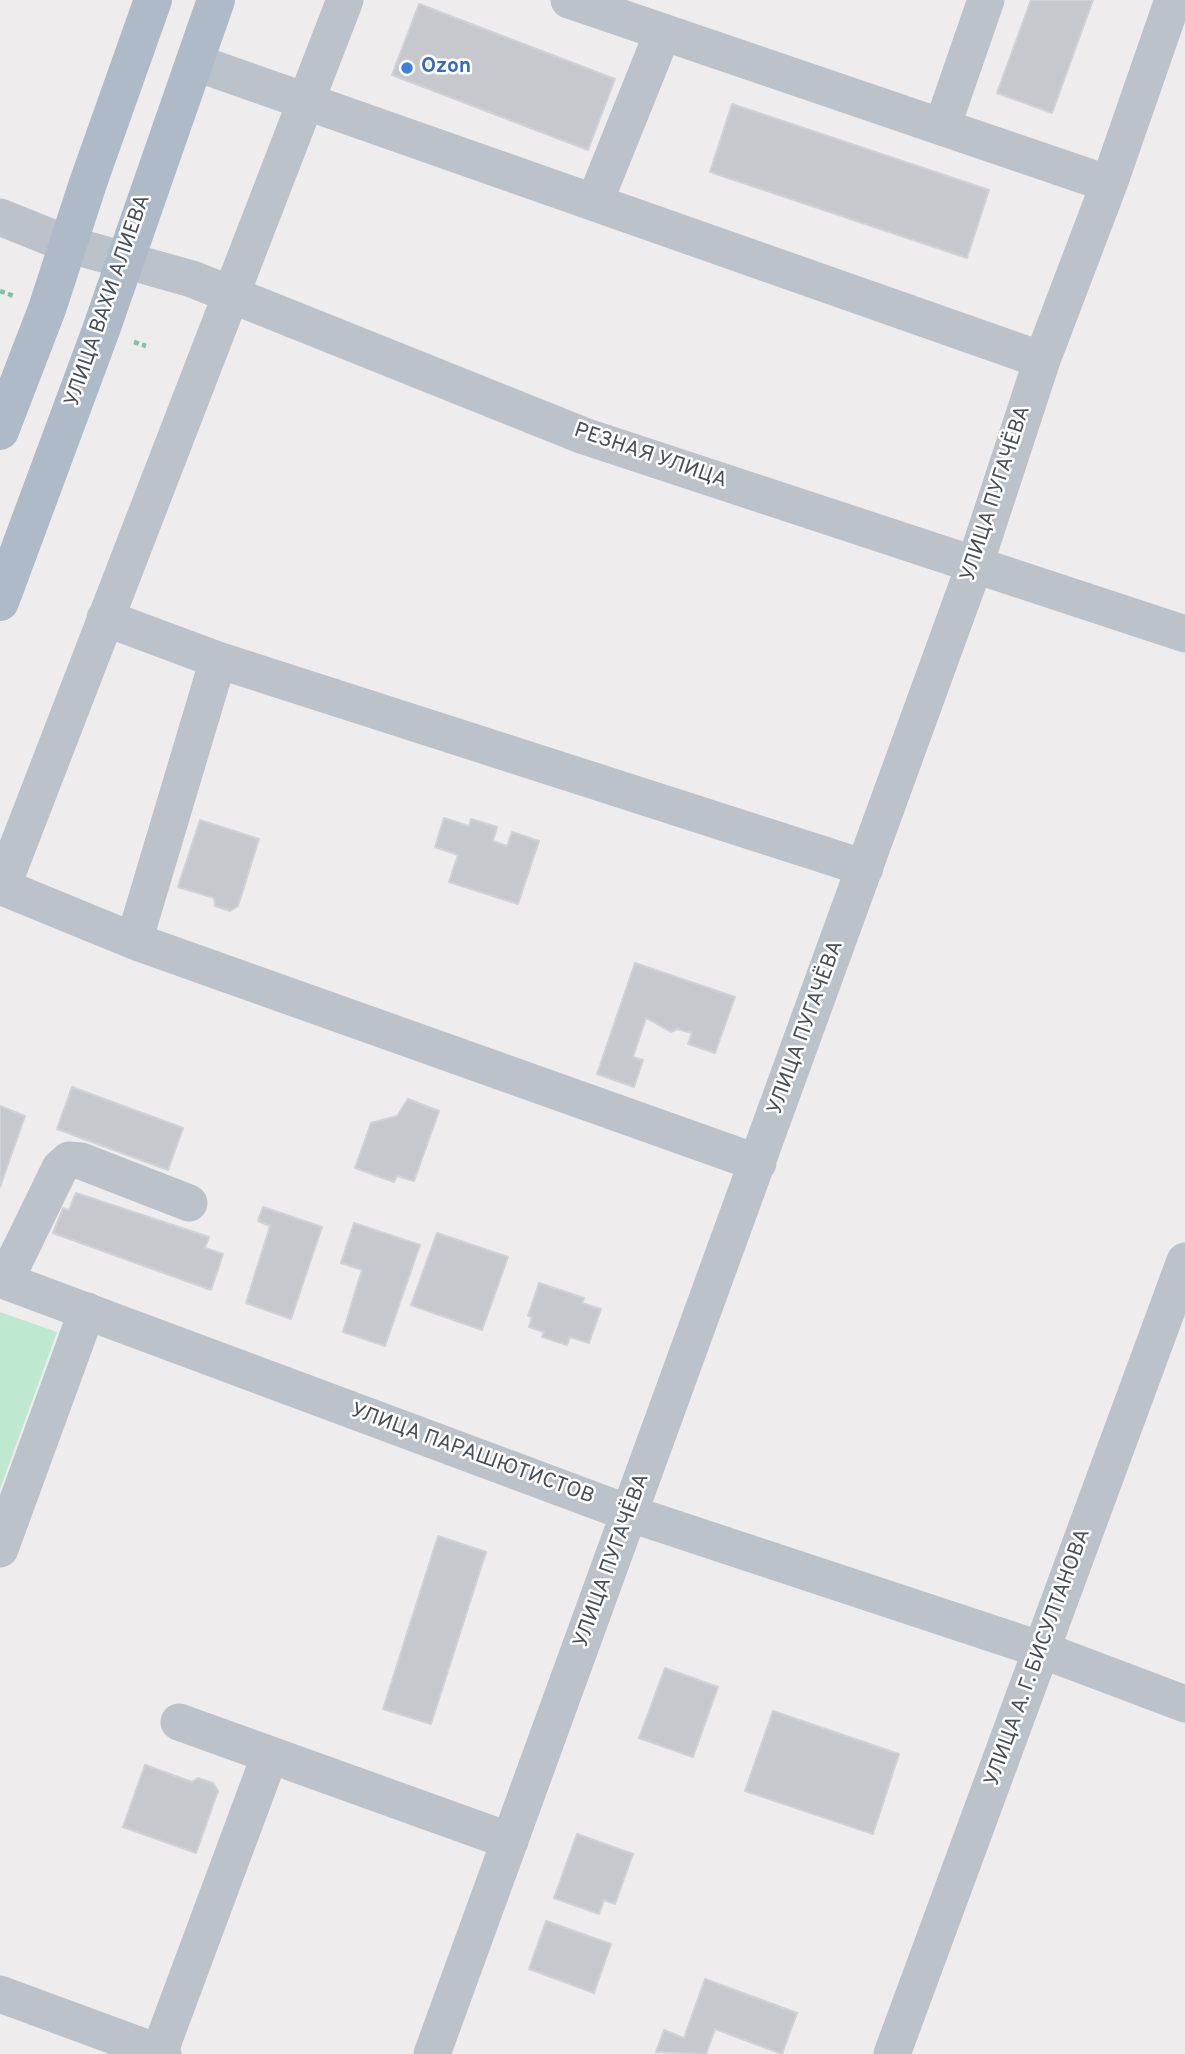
<!DOCTYPE html>
<meta charset="utf-8">
<style>
body{margin:0}
canvas{display:block;background:#eeecec}
</style>
<canvas width="1185" height="2054"></canvas>
<script>
const g = document.querySelector('canvas').getContext('2d');
g.lineJoin = 'round';
function paint(path, color) {
  g.fillStyle = color;
  g.fill(path, 'evenodd');
}
function poly(rows) {
  const path = new Path2D();
  for (const r of rows) {
    path.moveTo(r[0], r[1]);
    for (let i = 2; i < r.length; i += 2) path.lineTo(r[i], r[i + 1]);
  }
  return path;
}
function trace(path, color, width, dash) {
  g.strokeStyle = color;
  g.lineWidth = width;
  g.lineCap = dash ? 'butt' : 'round';
  g.setLineDash(dash || []);
  g.stroke(path);
}
function drawText(font, color, halo, rows, align = 'center') {
  g.font = font + ' Overpass,sans-serif';
  g.lineWidth = 5;
  g.setLineDash([]);
  g.textBaseline = 'middle';
  g.strokeStyle = halo;
  g.fillStyle = color;
  for (const [text, x, y, turn = 0] of rows) {
    g.save();
    g.translate(x, y);
    g.rotate((+turn || 0) * Math.PI / 180);
    g.textAlign = isNaN(turn) ? turn : align;
    if (halo) g.strokeText(text, 0, 0);
    g.fillText(text, 0, 0);
    g.restore();
  }
}
paint(poly([
 [0,1312,57,1332,0,1489]
]), '#bfe8d1');
const building = poly([
 [1031,0,1093,0,1052,113,997,93,1031,0],
 [419,4,615,79,588,150,392,75,419,4],
 [732,104,989,190,967,258,710,172,732,104],
 [444,818,469,826,471,819,497,827,493,841,507,846,512,832,539,841,518,904,449,882,458,855,435,847,444,818],
 [200,820,259,839,238,906,230,911,215,906,214,898,178,887,200,820],
 [635,963,735,997,715,1053,688,1044,692,1033,677,1029,671,1032,646,1018,633,1057,643,1060,634,1087,597,1074,635,963],
 [72,1087,183,1128,168,1170,57,1129,72,1087],
 [408,1099,439,1111,414,1181,397,1176,394,1182,355,1168,371,1123,397,1116,408,1099],
 [0,1106,25,1116,0,1187,0,1106],
 [76,1193,209,1237,205,1248,223,1254,211,1290,53,1233,63,1208,69,1210,76,1193],
 [263,1207,322,1227,291,1319,246,1303,270,1226,258,1221,263,1207],
 [354,1223,420,1245,385,1346,343,1332,362,1270,341,1263,354,1223],
 [437,1233,508,1257,482,1330,411,1305,437,1233],
 [539,1283,584,1298,582,1303,601,1309,589,1343,570,1337,567,1345,542,1337,544,1332,529,1327,532,1317,528,1316,539,1283],
 [438,1536,486,1552,431,1724,383,1709,438,1536],
 [665,1668,718,1687,693,1757,639,1738,665,1668],
 [773,1711,899,1754,873,1834,745,1791,773,1711],
 [145,1765,192,1782,198,1778,213,1783,218,1791,196,1853,123,1827,145,1765],
 [577,1834,633,1854,615,1904,604,1900,599,1914,554,1898,577,1834],
 [546,1921,611,1944,594,1993,529,1969,546,1921],
 [705,1979,797,2013,782,2054,715,2029,706,2054,656,2052,664,2030,684,2038,705,1979]
]);
paint(building, '#c7c8ce');
trace(building, '#d0d2d7', 2);
trace(poly([
 [0,291,14,296],
 [134,342,146,346]
]), '#7bc1a3', 4.5, [5, 3.5]);
trace(poly([
 [569,0,1109,184],
 [194,62,1042,360],
 [942,127,986,0],
 [595,201,663,32],
 [0,217,67,244,192,279,584,436,1185,634],
 [105,618,218,660],
 [0,886,134,941,758,1163],
 [2,887,345,0],
 [134,941,218,660,865,868],
 [0,1279,631,1514,1042,1650,1185,1704],
 [5,1281,60,1168,69,1160,81,1161,189,1203],
 [0,1549,87,1311],
 [179,1722,510,1841],
 [0,1994,163,2054],
 [159,2053,270,1755],
 [432,2054,975,564,1042,360,1109,184,1173,0],
 [892,2054,1185,1261]
]), '#bcc2c9', 37);
trace(poly([
 [0,431,47,309,88,183,153,0],
 [0,602,101,330,216,0]
]), '#afbac8', 38);
for (const [x, y, r, color] of [
 [407,68,7,"#3f7fe0"]
]) {
  const dot = new Path2D();
  dot.arc(x, y, r, 0, 2 * Math.PI);
  g.fillStyle = color;
  g.fill(dot);
  trace(dot, '#fff', 2.5);
}
drawText('bold 21px', '#366cbe', '#fff', [
 ["Ozon",421,68]
], 'left');
drawText('21px', '#474e57', '#fff', [
 ["УЛИЦА ВАХИ АЛИЕВА",109,301,-71],
 ["РЕЗНАЯ УЛИЦА",650,457,19],
 ["УЛИЦА ПУГАЧЁВА",997,494,-72],
 ["УЛИЦА ПУГАЧЁВА",807,1028,-70],
 ["УЛИЦА ПАРАШЮТИСТОВ",472,1455,20],
 ["УЛИЦА ПУГАЧЁВА",613,1561,-70],
 ["УЛИЦА А. Г. БИСУЛТАНОВА",1039,1658,-70]
]);
</script>
